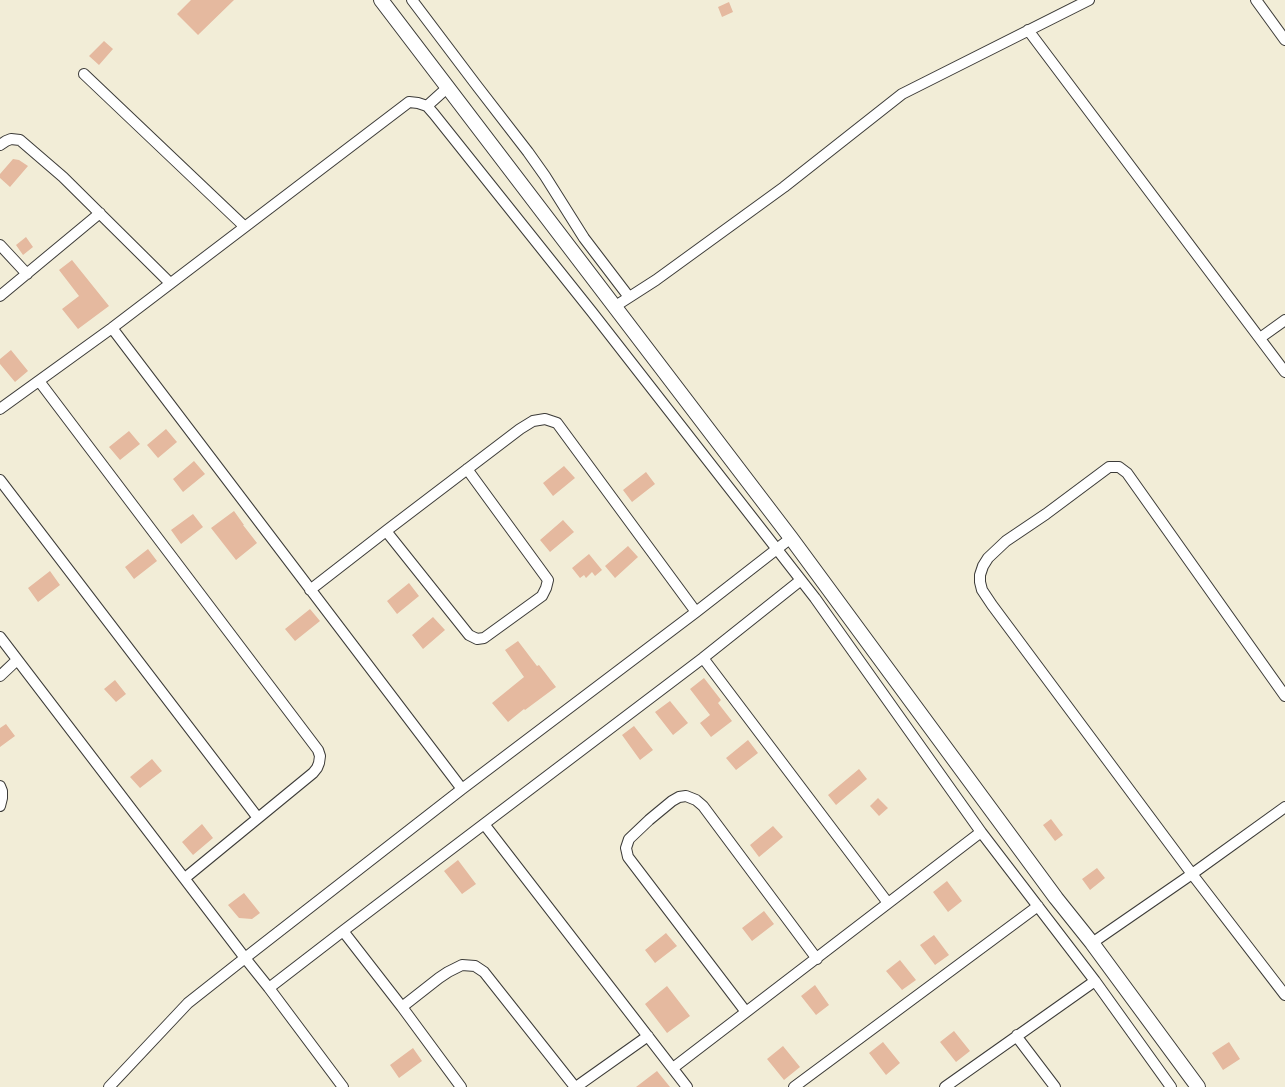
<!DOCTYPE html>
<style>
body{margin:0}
canvas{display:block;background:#f2edd7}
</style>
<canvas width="1285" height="1087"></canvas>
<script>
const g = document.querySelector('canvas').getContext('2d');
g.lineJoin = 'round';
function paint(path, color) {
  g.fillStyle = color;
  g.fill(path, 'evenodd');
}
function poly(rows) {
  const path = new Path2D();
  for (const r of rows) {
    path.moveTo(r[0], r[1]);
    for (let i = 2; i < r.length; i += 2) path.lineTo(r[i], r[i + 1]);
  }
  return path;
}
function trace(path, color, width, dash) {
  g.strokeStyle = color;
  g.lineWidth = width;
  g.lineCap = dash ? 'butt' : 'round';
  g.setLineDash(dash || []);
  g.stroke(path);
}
paint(poly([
 [191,0,234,0,198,35,177,14],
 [729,2,733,12,722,17,718,7],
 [104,41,113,49,99,65,89,56],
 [13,159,19,160,28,166,10,187,0,178,0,174],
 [26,237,33,247,23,255,16,245],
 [72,260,109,306,78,329,62,309,79,296,59,270],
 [11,350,28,371,15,382,0,364,0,359],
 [166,429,177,442,158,458,147,445],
 [129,431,140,444,120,460,109,447],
 [194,461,205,474,183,492,173,479],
 [564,466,575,478,553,496,543,483],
 [646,472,655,484,632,502,623,490],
 [234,511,244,525,243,525,257,543,236,560,211,528],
 [193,514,203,527,181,544,171,530],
 [563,520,574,532,550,552,540,540],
 [628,546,638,557,615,578,605,566],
 [148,549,157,561,134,579,125,567],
 [589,554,602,570,595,576,592,572,586,578,584,575,580,578,572,568],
 [50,571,60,585,38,602,28,588],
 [409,583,419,596,397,614,387,601],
 [310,609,320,621,295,641,285,629],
 [433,617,445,630,423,649,412,635],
 [518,641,537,666,539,665,556,687,525,710,524,709,508,722,492,703,524,677,505,650],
 [704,678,721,700,718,703,732,721,711,737,700,723,710,715,690,689],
 [115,680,126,694,116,702,104,689],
 [670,701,688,723,673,735,655,712],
 [6,724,15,736,0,747,0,728],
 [634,726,653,750,640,760,622,735],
 [748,740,758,753,736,770,726,758],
 [152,759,162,771,140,788,130,777],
 [859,769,867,779,836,805,828,795],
 [878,798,888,808,879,816,870,806],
 [1051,819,1063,835,1055,841,1043,825],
 [202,824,213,838,193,855,182,842],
 [773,826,783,837,759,857,750,845],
 [458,860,476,884,462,894,444,871],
 [1097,868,1105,878,1090,890,1082,879],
 [947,881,962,901,948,912,933,892],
 [244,893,260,913,252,919,239,918,228,905],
 [764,911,774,924,752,941,742,928],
 [666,933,677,946,655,963,645,950],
 [934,935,949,955,935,965,920,945],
 [900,960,916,980,902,990,886,971],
 [815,985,829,1005,816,1015,801,996],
 [667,986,690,1016,667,1033,645,1004],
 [954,1031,970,1051,956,1062,940,1042],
 [883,1042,900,1063,886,1075,869,1053],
 [1229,1042,1240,1059,1223,1070,1212,1053],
 [783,1046,800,1067,784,1080,767,1059],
 [413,1048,422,1061,399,1078,390,1065],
 [657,1071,670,1087,636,1087]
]), '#e5b99f');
const street = poly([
 [412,0,477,86,528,152,545,176,584,238,629,297],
 [1256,0,1285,40],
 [1028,30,1285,372],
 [84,74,244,226],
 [427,106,447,88],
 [0,145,6,141,11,139,20,140,63,177,170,283],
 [0,245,27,274],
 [0,296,100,213],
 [614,307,656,280,784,187,902,94,1089,0],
 [112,328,462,789],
 [1260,338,1285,320],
 [39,381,318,750,320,756,319,763,317,768,313,773,185,878],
 [0,409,112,328,409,102,418,103,427,106,434,114,592,312,815,598,981,832,1095,981,1171,1087],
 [0,480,258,818],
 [386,531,469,635,477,639,484,638,542,596,546,588,548,580,467,469],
 [791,538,696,612,462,789,245,958,269,988,343,931,703,658,801,580],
 [310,590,386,531,520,429,533,421,545,419,557,423,696,612],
 [0,637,245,958,188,1003,109,1087],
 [703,658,888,903],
 [0,676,17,660],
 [1285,696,1127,473,1119,467,1109,467,1046,514,1006,541,988,558,983,566,980,575,980,582,982,590,992,605,1192,874,1285,995],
 [0,786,2,791,2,798,0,806],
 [484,824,687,1087],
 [343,931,402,1007,461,1087],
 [1092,943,1192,874,1285,807],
 [269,988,343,1087],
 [402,1007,439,978,448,972,462,965,475,966,484,972,575,1087],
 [746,1012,628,857,626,848,629,839,649,820,672,801,679,797,686,796,696,800,703,806,817,959],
 [1017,1035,1017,1037,1055,1087],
 [673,1068,981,832],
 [576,1087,648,1036],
 [794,1087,1038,906],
 [945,1087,1095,981]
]);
const secondary = poly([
 [381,0,791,538,1056,898,1092,943,1198,1087]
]);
trace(street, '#3c3b38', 12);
trace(secondary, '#3c3b38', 16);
trace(street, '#fff', 10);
trace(secondary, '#fff', 14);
</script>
